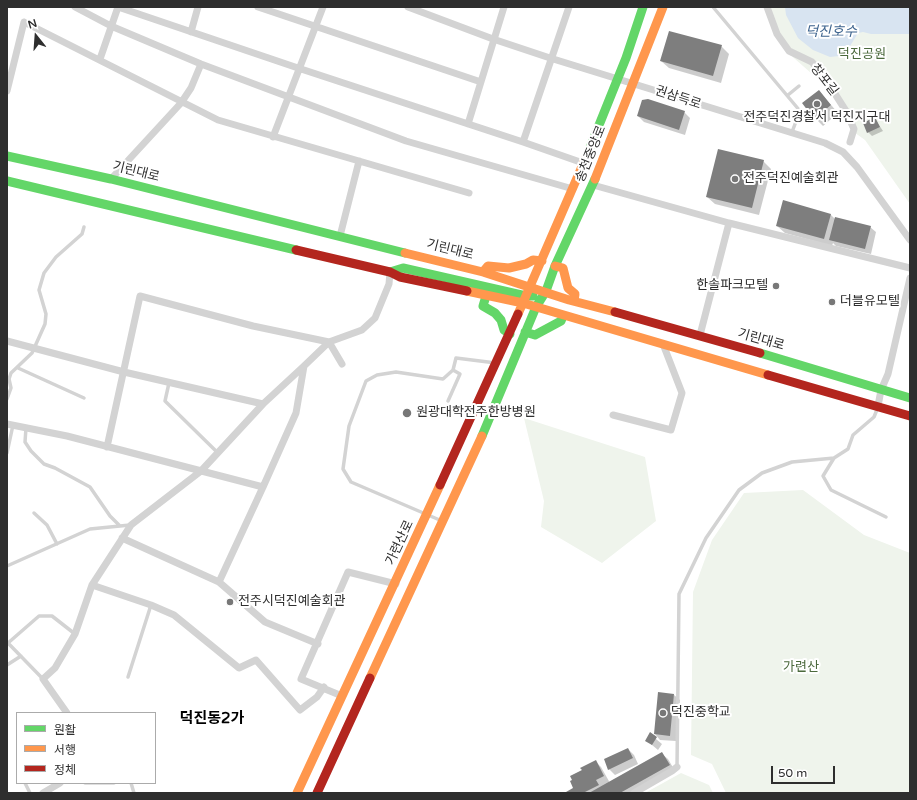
<!DOCTYPE html>
<meta charset="utf-8">
<style>
body{margin:0}
#map{position:relative;width:917px;height:800px;overflow:hidden;background:#fff;font-family:"Varela Round","Noto Sans KR",sans-serif}
canvas{display:block}
.frame{position:absolute;inset:0;border:8px solid #2e2e2e;pointer-events:none}
.legend{position:absolute;left:16px;top:712px;width:140px;height:72px;box-sizing:border-box;background:#fff;border:1px solid #ababab;margin:0;padding:5px 7px;list-style:none;font-size:12px;color:#2e2e2e}
.legend li{display:flex;align-items:center;gap:8px;height:20px}
.legend b{width:20px;border:1px solid #ababab}
.north{position:absolute;left:16px;top:16px;width:40px;height:40px;-webkit-text-stroke:3px #fff;paint-order:stroke;rotate:343deg;font-size:11px;font-weight:700;line-height:16px;text-align:center;color:#2e2e2e}
.north::after{content:'';display:block;margin:auto;width:14px;height:18px;background:#2e2e2e;clip-path:polygon(50% 0,100% 100%,50% 72%,0 100%)}
.scale{position:absolute;left:771px;top:766px;width:64px;height:18px;box-sizing:border-box;border:2px solid #2e2e2e;border-top:0;padding-left:5px;font-size:12px;line-height:14px;white-space:nowrap;color:#2e2e2e;-webkit-text-stroke:3px #fff;paint-order:stroke}
</style>
<div id="map">
<canvas width="917" height="800"></canvas>
<div class="frame"></div>
<ul class="legend">
<li><b style="height:5px;background:#63d668"></b>원활</li>
<li><b style="height:5px;background:#ff974d"></b>서행</li>
<li><b style="height:5px;background:#b3261e"></b>정체</li>
</ul>
<div class="north">N</div>
<div class="scale">50 m</div>
</div>
<script>
const g = document.querySelector('canvas').getContext('2d');
g.lineJoin = 'round';
function paint(path, color) {
  g.fillStyle = color;
  g.fill(path, 'evenodd');
}
function poly(rows) {
  const path = new Path2D();
  for (const r of rows) {
    path.moveTo(r[0], r[1]);
    for (let i = 2; i < r.length; i += 2) path.lineTo(r[i], r[i + 1]);
  }
  return path;
}
function trace(path, color, width, dash) {
  g.strokeStyle = color;
  g.lineWidth = width;
  g.lineCap = dash ? 'butt' : 'round';
  g.setLineDash(dash || []);
  g.stroke(path);
}
function drawText(font, color, halo, rows, align = 'center') {
  g.font = font + ' "Varela Round","Noto Sans KR",sans-serif';
  g.lineWidth = 4;
  g.setLineDash([]);
  g.textBaseline = 'middle';
  g.strokeStyle = halo;
  g.fillStyle = color;
  for (const [text, x, y, turn = 0] of rows) {
    g.save();
    g.translate(x, y);
    g.rotate((+turn || 0) * Math.PI / 180);
    g.textAlign = isNaN(turn) ? turn : align;
    if (halo) g.strokeText(text, 0, 0);
    g.fillText(text, 0, 0);
    g.restore();
  }
}
paint(poly([
 [765,7,910,7,910,204,865,140,851,130,835,97,820,81,786,51],
 [524,418,645,457,656,521,602,563,541,527,544,501],
 [803,490,864,535,910,553,910,793,726,793,712,764,691,755,693,592,712,540,744,493],
 [681,773,709,785,713,793,645,793]
]), '#eff4ec');
paint(poly([
 [785,7,910,7,910,34,871,34,863,32,858,33,847,51,839,56,830,57,813,50,798,38,786,15]
]), '#d8e4f1');
paint(poly([
 [721,46,729,54,721,83,669,68,661,61],
 [819,91,838,113,823,126,815,118],
 [684,112,690,118,685,135,644,122,638,116],
 [875,119,883,131,872,136,868,132],
 [763,161,771,169,759,215,715,204,707,197],
 [831,215,835,219,870,227,876,232,871,254,836,246,833,243,832,246,785,233,777,226],
 [674,695,680,700,676,741,660,740,655,734],
 [650,734,662,744,658,750,646,740],
 [628,749,634,755,638,764,615,775,609,769],
 [662,754,668,759,675,771,635,793,568,793,575,788,583,771,595,761,601,767,610,783]
]), '#0003');
paint(poly([
 [669,31,722,45,713,76,660,61],
 [819,90,831,105,814,119,802,103],
 [648,99,685,111,679,130,637,116,642,100],
 [875,117,880,127,867,133,863,123],
 [718,149,764,160,752,208,706,197],
 [783,200,831,214,824,239,776,226],
 [835,217,871,226,865,249,829,240],
 [658,692,674,694,670,736,654,734],
 [650,732,657,737,652,745,645,741],
 [628,748,633,758,608,770,604,759],
 [662,752,670,765,620,793,589,793],
 [596,760,604,776,596,780,599,785,583,793,567,793,566,792,573,788,570,781,572,780,570,776,582,770,580,768]
]), '#7e7e7e');
trace(poly([
 [713,7,800,111,792,132],
 [788,95,799,86],
 [18,368,84,398],
 [169,383,165,401,218,453],
 [7,399,11,388,9,379,11,373,32,353,45,324,46,314,39,290,44,273,56,257,82,234,84,227],
 [448,401,460,374,453,370,456,358,496,363],
 [26,428,25,442,31,451,44,464,55,468,90,487,110,516,119,525],
 [7,453,13,425],
 [834,458,823,476,831,490,886,517],
 [34,513,47,525,57,544],
 [442,521,351,482,343,469,349,426,366,381,377,375,396,372,443,379,453,370],
 [7,566,90,529,130,525],
 [7,642,43,679],
 [8,643,39,616,52,616,75,634],
 [7,665,21,656],
 [128,677,151,605],
 [677,767,679,594,706,538,739,490,762,473,792,462,834,458,848,449,853,435,874,417,878,407],
 [25,783,30,793],
 [85,783,114,783],
 [131,783,134,793]
]), '#d3d3d3', 3.5);
trace(poly([
 [75,7,111,26,201,64,406,141,573,189],
 [118,7,298,68,523,142,583,163],
 [258,7,481,82],
 [408,7,493,39,550,58,825,143,843,152,857,167,910,240],
 [767,7,777,34,789,51,812,62,823,75,846,111,854,129,850,142],
 [191,32,198,7],
 [100,59,118,7],
 [7,91,24,22,218,120,469,193],
 [468,124,504,7],
 [273,137,323,7],
 [523,142,569,7],
 [111,179,181,103,191,88,201,64],
 [593,185,729,223,910,268],
 [340,236,359,161],
 [700,335,729,223],
 [7,341,124,372,263,404,201,471,131,525,92,585,75,634,55,668,43,679,67,713],
 [263,404,304,366],
 [878,406,881,390,888,374,910,278],
 [613,415,671,430,682,393,663,344],
 [7,424,67,436,263,487,219,582],
 [107,447,140,296,253,326,329,342,342,364],
 [263,487,296,413,304,366,329,342,362,330,375,318,389,284,390,272],
 [122,538,219,582,265,622,318,644],
 [92,585,151,605,174,615,239,668,256,660,300,710,317,697,324,687],
 [342,696,301,679,348,572,396,584],
 [43,793,60,783],
 [634,793,672,771,677,767]
]), '#d3d3d3', 7);
trace(poly([
 [587,155,626,58,643,7],
 [7,156,111,179,405,253],
 [7,181,296,250],
 [390,272,403,268,526,296,533,296],
 [486,296,483,306,495,313,501,320,504,330,510,334],
 [525,332,535,335,561,321,563,316],
 [760,353,910,398],
 [482,436,536,307,546,291,555,266,595,179]
]), '#63d668', 9);
trace(poly([
 [595,179,663,7],
 [405,253,483,272,569,300,615,312],
 [555,266,563,268,568,288,575,294,574,301],
 [483,272,488,266,509,268,526,264,533,260,542,261],
 [467,291,523,303,768,375],
 [518,314,587,155],
 [370,678,482,436],
 [297,793,440,485]
]), '#ff974d', 9);
trace(poly([
 [296,250,390,272,400,277,467,291],
 [615,312,760,353],
 [768,375,910,416],
 [440,485,518,314],
 [317,793,370,678]
]), '#b3261e', 9);
for (const [x, y, r, color] of [
 [817,104,4,"#777"],
 [735,179,4,"#777"],
 [776,286,4,"#777"],
 [832,302,4,"#777"],
 [407,413,5,"#777"],
 [230,602,4,"#777"],
 [663,713,4,"#777"]
]) {
  const dot = new Path2D();
  dot.arc(x, y, r, 0, 2 * Math.PI);
  g.fillStyle = color;
  g.fill(dot);
  trace(dot, '#fff', 1.5);
}
drawText('13px', '#4b693c', '#fff', [
 ["덕진공원",862,55],
 ["가련산",801,668]
]);
drawText('13px', '#2e2e2e', '#fff', [
 ["창포길",824,80,52],
 ["권삼득로",678,98,18],
 ["송천중앙로",591,154,-68],
 ["기린대로",136,172,14],
 ["기린대로",450,250,14],
 ["기린대로",761,340,16],
 ["가련산로",400,543,-65]
]);
drawText('13px', '#2e2e2e', '#fff', [
 ["전주덕진경찰서 덕진지구대",817,118,"center"],
 ["전주덕진예술회관",743,179],
 ["한솔파크모텔",768,286,"right"],
 ["더블유모텔",840,302],
 ["원광대학전주한방병원",416,413],
 ["전주시덕진예술회관",238,602],
 ["덕진중학교",671,713]
], 'left');
drawText('italic 14px', '#3e648e', '#fff', [
 ["덕진호수",831,32]
]);
drawText('bold 15px', '#000', '#fff', [
 ["덕진동2가",212,719]
]);
</script>
